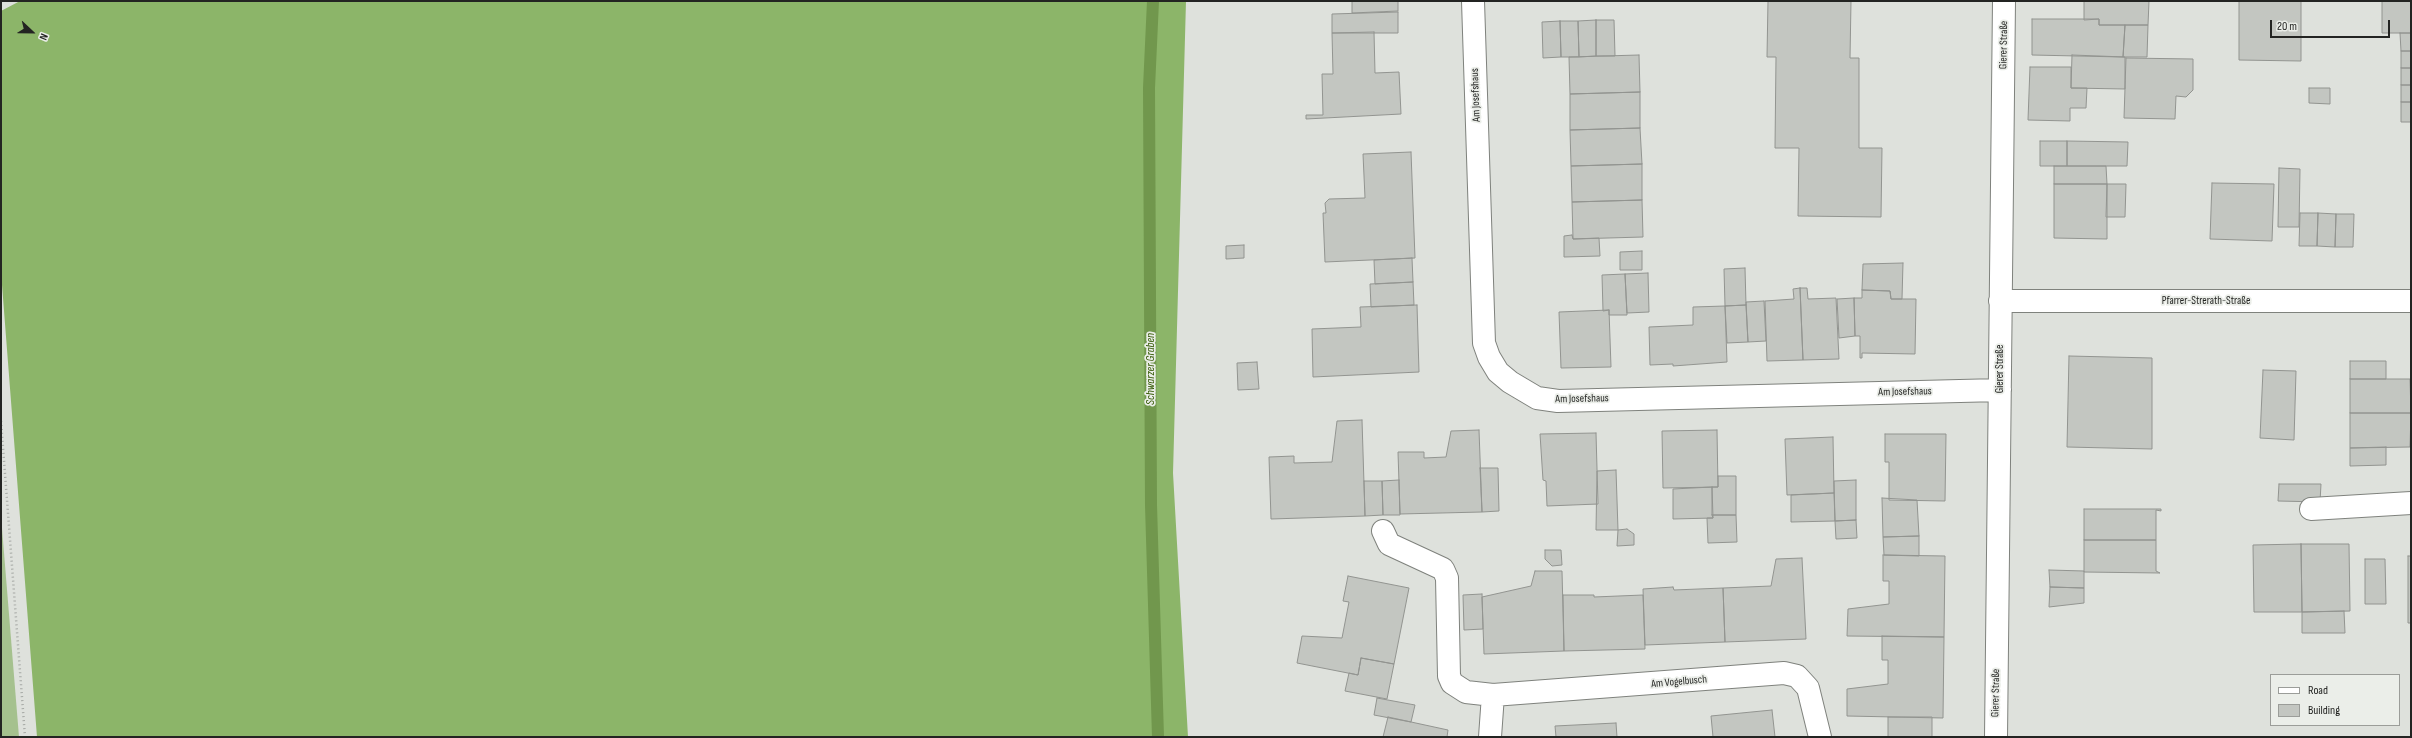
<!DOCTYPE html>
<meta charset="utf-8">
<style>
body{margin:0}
#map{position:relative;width:2412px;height:738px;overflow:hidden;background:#dee1dc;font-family:"Sofia Sans Condensed",sans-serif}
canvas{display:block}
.frame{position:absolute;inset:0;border:2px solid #232422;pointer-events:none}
.legend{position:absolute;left:2270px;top:674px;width:130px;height:52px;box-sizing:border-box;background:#ebeee9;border:1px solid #9b9d99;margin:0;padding:5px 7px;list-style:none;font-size:12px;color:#232422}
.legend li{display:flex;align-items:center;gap:8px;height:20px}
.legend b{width:20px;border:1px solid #9b9d99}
.north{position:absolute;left:12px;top:12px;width:40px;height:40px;-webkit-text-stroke:3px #ebeee9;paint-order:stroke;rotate:112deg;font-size:11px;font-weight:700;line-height:16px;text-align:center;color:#232422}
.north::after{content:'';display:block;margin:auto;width:14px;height:18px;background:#232422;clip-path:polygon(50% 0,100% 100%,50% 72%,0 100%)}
.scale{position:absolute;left:2270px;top:20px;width:120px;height:18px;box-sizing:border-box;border:2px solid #232422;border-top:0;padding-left:5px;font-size:12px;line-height:14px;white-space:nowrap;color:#232422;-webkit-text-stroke:3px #ebeee9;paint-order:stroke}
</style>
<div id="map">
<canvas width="2412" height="738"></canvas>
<div class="frame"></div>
<ul class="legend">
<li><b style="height:5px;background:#fff"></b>Road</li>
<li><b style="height:11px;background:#c3c6c1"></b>Building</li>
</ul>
<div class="north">N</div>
<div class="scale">20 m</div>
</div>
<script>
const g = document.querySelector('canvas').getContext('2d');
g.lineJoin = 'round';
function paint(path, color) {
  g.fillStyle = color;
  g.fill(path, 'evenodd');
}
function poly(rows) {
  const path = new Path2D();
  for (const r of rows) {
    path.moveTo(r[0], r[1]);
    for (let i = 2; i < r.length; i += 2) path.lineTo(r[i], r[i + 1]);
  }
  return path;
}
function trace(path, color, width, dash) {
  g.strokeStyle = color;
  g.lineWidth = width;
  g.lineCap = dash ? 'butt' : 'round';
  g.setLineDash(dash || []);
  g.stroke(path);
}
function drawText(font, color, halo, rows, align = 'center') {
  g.font = font + ' "Sofia Sans Condensed",sans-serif';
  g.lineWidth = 3.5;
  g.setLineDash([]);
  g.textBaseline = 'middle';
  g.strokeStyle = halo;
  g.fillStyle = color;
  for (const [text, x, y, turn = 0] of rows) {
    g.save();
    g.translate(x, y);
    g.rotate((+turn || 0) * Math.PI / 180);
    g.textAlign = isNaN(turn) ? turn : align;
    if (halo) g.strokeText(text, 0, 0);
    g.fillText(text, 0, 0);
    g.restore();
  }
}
paint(poly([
 [1,516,19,737,1,737]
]), '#a5c18e');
paint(poly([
 [20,1,1186,1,1173,473,1188,737,37,737,1,272,1,11]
]), '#8cb569');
trace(poly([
 [1153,1,1149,88,1151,505,1158,737]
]), '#71974d', 12);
const building = poly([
 [1352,1,1398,1,1398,11,1352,13,1352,1],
 [1768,1,1851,1,1850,58,1859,58,1859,148,1882,148,1881,217,1798,216,1799,148,1775,148,1776,57,1767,57,1768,1],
 [2084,1,2149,1,2148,25,2099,25,2099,19,2084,20,2084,1],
 [2239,1,2301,1,2301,61,2239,60,2239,1],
 [2382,1,2411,1,2411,33,2382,33,2382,1],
 [1398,12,1398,33,1332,33,1332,14,1398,12],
 [2032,19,2099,19,2099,25,2125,25,2123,57,2032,55,2032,19],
 [1596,20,1596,56,1579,57,1578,21,1596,20],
 [1596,20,1614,20,1615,56,1596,56,1596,20],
 [1560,21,1561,57,1543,58,1542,22,1560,21],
 [1560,21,1578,21,1579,57,1561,57,1560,21],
 [2125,25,2148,25,2147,57,2123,57,2125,25],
 [1374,32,1375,73,1399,72,1401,114,1306,119,1306,115,1323,115,1322,74,1333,74,1332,33,1374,32],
 [2400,33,2411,33,2411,51,2401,51,2400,33],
 [2401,51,2411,51,2411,68,2401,68,2401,51],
 [1639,55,1640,92,1570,94,1569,57,1639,55],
 [2072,55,2125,57,2125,89,2071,88,2072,55],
 [2126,58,2193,59,2193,90,2186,97,2176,96,2175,119,2124,118,2126,58],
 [2030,67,2071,67,2071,88,2087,88,2086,108,2070,108,2070,121,2028,120,2030,67],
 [2401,68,2411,68,2411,85,2401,85,2401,68],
 [2401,85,2411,85,2411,102,2401,102,2401,85],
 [2309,88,2330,88,2330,104,2309,103,2309,88],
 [1640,92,1640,128,1570,130,1570,94,1640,92],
 [2401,102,2411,102,2411,122,2401,122,2401,102],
 [1640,128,1642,164,1571,166,1570,130,1640,128],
 [2040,141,2067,141,2067,166,2040,166,2040,141],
 [2067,141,2128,142,2127,166,2067,166,2067,141],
 [1411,152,1415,258,1325,262,1323,213,1326,213,1325,203,1329,199,1365,198,1363,154,1411,152],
 [1642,164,1642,200,1572,202,1571,166,1642,164],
 [2054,166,2106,166,2107,184,2054,184,2054,166],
 [2279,168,2300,169,2299,227,2278,227,2279,168],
 [2212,183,2274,184,2272,241,2210,239,2212,183],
 [2054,184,2107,184,2107,239,2054,238,2054,184],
 [2107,184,2126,184,2125,217,2106,217,2107,184],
 [1642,200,1643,237,1573,239,1572,202,1642,200],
 [2300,213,2318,213,2317,246,2299,246,2300,213],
 [2318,213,2336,214,2335,247,2317,246,2318,213],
 [2336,214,2354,214,2353,247,2335,247,2336,214],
 [1572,235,1573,239,1599,238,1600,256,1564,257,1564,236,1572,235],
 [1244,245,1244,258,1226,259,1226,246,1244,245],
 [1642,251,1642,270,1620,270,1620,252,1642,251],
 [1412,258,1413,282,1375,284,1374,260,1412,258],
 [1903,263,1902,299,1891,299,1890,291,1862,290,1863,264,1903,263],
 [1745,268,1746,305,1725,306,1724,269,1745,268],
 [1648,273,1649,312,1627,313,1625,274,1648,273],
 [1625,274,1627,315,1609,315,1609,310,1603,311,1602,275,1625,274],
 [1413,282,1414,305,1371,307,1370,284,1413,282],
 [1800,288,1803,360,1767,361,1765,301,1794,299,1793,289,1800,288],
 [1800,288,1807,288,1808,299,1836,298,1839,359,1803,360,1800,288],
 [1862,290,1890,291,1891,299,1916,299,1915,354,1862,353,1862,358,1860,358,1860,336,1855,336,1854,298,1862,298,1862,290],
 [1854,298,1855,336,1839,338,1837,299,1854,298],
 [1764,301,1766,341,1748,342,1746,302,1764,301],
 [1417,305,1419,372,1313,377,1312,329,1361,327,1360,307,1417,305],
 [1746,305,1748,342,1727,343,1725,306,1746,305],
 [1725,306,1727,362,1673,366,1673,364,1650,365,1649,327,1693,325,1693,307,1725,306],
 [1609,310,1611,367,1561,368,1559,312,1609,310],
 [2069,356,2152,358,2152,449,2067,447,2069,356],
 [2350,361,2386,361,2386,379,2350,379,2350,361],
 [1257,362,1259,389,1238,390,1237,363,1257,362],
 [2263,370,2296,371,2294,440,2260,438,2263,370],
 [2350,379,2410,379,2411,413,2350,413,2350,379],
 [2350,413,2411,413,2410,447,2350,448,2350,413],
 [1362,420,1365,516,1271,519,1269,457,1294,456,1294,463,1332,462,1337,421,1362,420],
 [1479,430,1482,512,1400,514,1398,452,1424,452,1424,458,1446,457,1451,431,1479,430],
 [1717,430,1718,487,1663,488,1662,431,1717,430],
 [1596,433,1598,504,1547,506,1546,481,1543,480,1540,434,1596,433],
 [1885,434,1946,434,1945,501,1889,500,1889,462,1885,462,1885,434],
 [1833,437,1834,493,1787,495,1785,439,1833,437],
 [2386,447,2386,465,2350,466,2350,448,2386,447],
 [1480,468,1498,468,1499,511,1482,512,1480,468],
 [1616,470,1618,530,1596,530,1597,471,1616,470],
 [1718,476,1736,476,1736,515,1712,515,1712,487,1718,487,1718,476],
 [1399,480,1400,515,1383,515,1382,481,1399,480],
 [1856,480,1856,520,1835,521,1834,481,1856,480],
 [1364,481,1382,481,1383,515,1365,516,1364,481],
 [2279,484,2321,484,2320,502,2278,501,2279,484],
 [1712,487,1713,518,1673,519,1673,489,1712,487],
 [1834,493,1835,521,1791,522,1791,495,1834,493],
 [1882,498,1917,500,1919,536,1883,537,1882,498],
 [2084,509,2161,509,2161,511,2156,510,2156,540,2084,540,2084,509],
 [1712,515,1736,515,1737,542,1708,543,1707,518,1713,518,1712,515],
 [1856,520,1857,538,1836,539,1835,521,1856,520],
 [1627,529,1634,534,1634,545,1617,546,1618,530,1627,529],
 [1919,536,1919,556,1884,555,1883,537,1919,536],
 [2084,540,2156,540,2156,571,2160,573,2084,572,2084,540],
 [2301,544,2302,612,2254,612,2253,545,2301,544],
 [2301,544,2349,544,2350,611,2302,612,2301,544],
 [1545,550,1561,550,1562,565,1552,566,1545,559,1545,550],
 [1883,555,1945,556,1944,637,1847,636,1848,609,1889,604,1889,581,1883,581,1883,555],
 [2408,556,2411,556,2411,623,2408,623,2408,556],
 [1802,558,1806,639,1725,642,1723,588,1771,586,1776,559,1802,558],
 [2365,559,2385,559,2386,604,2365,604,2365,559],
 [2049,570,2084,571,2084,588,2050,587,2049,570],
 [1535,571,1562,571,1564,651,1484,654,1482,597,1531,586,1535,571],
 [1348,576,1409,588,1394,664,1361,658,1358,675,1297,663,1302,636,1342,638,1349,602,1343,601,1348,576],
 [1673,587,1674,590,1723,588,1725,642,1645,645,1643,589,1673,587],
 [2050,587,2084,588,2084,603,2049,607,2050,587],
 [1482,594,1483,629,1464,630,1463,595,1482,594],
 [1563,595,1594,595,1594,597,1643,595,1645,649,1564,651,1563,595],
 [2344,611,2345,633,2302,633,2302,612,2344,611],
 [1882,636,1944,637,1943,718,1847,716,1847,689,1888,684,1888,660,1882,660,1882,636],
 [1361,658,1394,664,1387,699,1345,691,1349,673,1358,675,1361,658],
 [1377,698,1415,705,1411,722,1374,715,1377,698],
 [1772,710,1775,737,1713,737,1711,716,1772,710],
 [1388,717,1448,730,1447,737,1383,737,1388,717],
 [1888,717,1932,717,1932,737,1888,737,1888,717],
 [1616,723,1617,737,1556,737,1555,726,1616,723]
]);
paint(building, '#c3c6c1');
trace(building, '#929490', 1);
const street = poly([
 [1473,1,1484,343,1489,357,1498,372,1510,382,1537,398,1558,401,2000,390],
 [2000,301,2411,301],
 [2311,509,2411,503],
 [1383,531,1389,544,1443,569,1447,578,1449,676,1452,683,1466,692,1493,695],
 [1490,737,1493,695,1784,673,1797,676,1808,688,1820,737],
 [1996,737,2004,1]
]);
trace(street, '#7f827d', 24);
trace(poly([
 [1,421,25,737]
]), '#a5a8a4', 2.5, [1, 3]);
trace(street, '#fff', 22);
drawText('11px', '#232422', '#ebeee9', [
 ["Gierer Straße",2004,45,-89],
 ["Am Josefshaus",1476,95,-92],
 ["Pfarrer-Strerath-Straße",2206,301],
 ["Gierer Straße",2000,369,-90],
 ["Am Josefshaus",1905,392,-1],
 ["Am Josefshaus",1582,399,-1],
 ["Am Vogelbusch",1679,682,-5],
 ["Gierer Straße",1996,693,-89]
]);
drawText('italic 12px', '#375b07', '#ebeee9', [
 ["Schwarzer Graben",1151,369,-90]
]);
</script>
